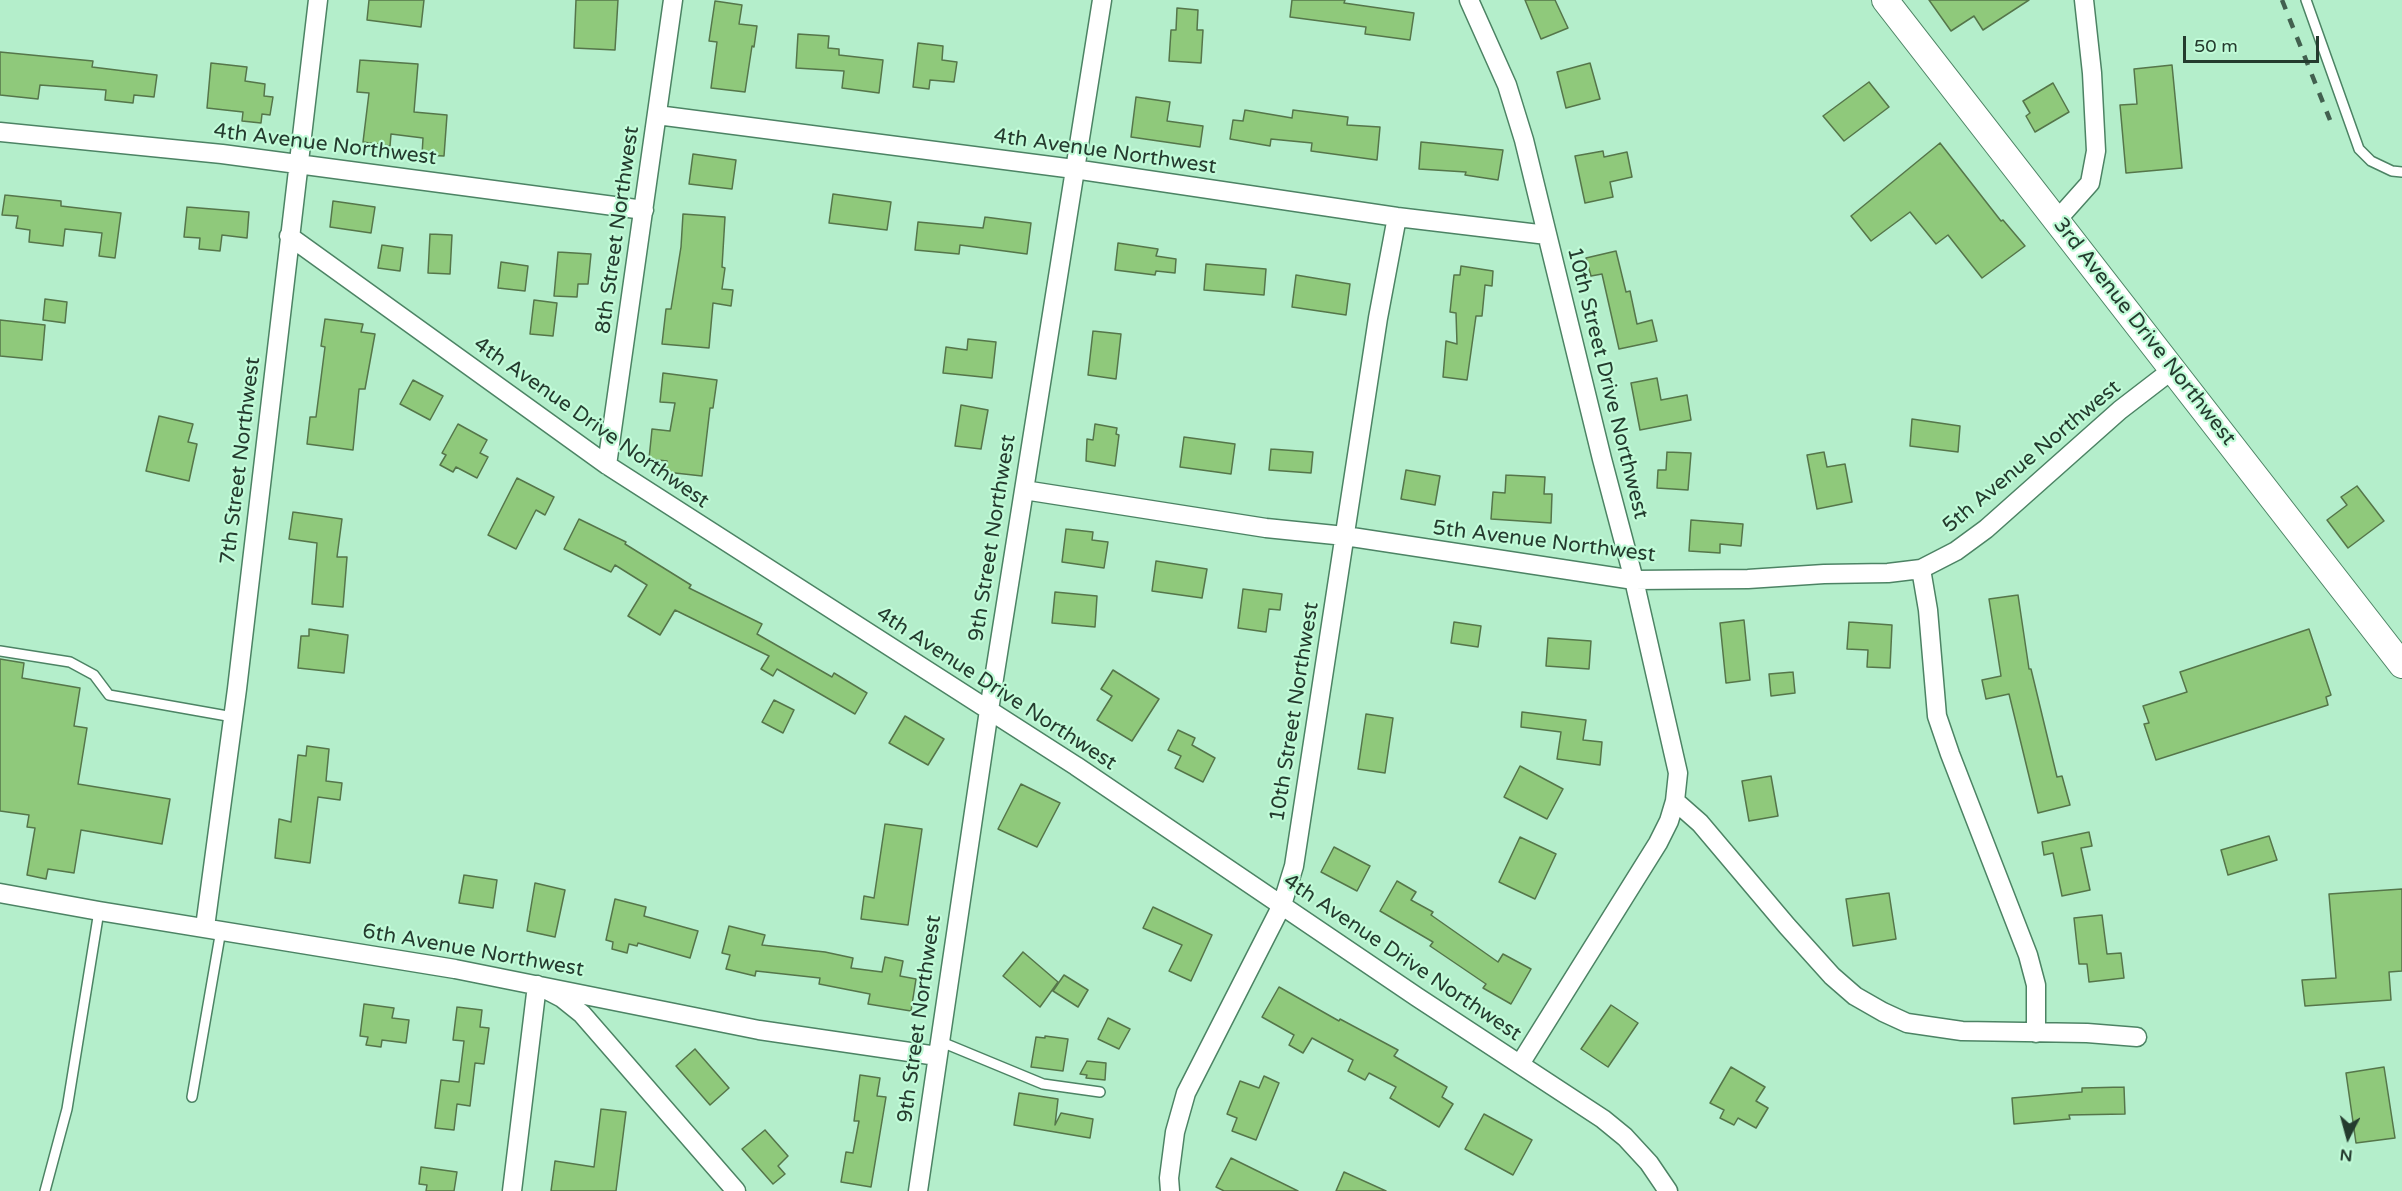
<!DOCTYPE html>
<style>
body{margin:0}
#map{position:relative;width:2402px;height:1191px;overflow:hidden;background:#b4eecb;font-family:"Varela Round",sans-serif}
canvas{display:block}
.north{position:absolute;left:2318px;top:1107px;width:60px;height:60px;-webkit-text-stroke:4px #c1fbd8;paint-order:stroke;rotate:186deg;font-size:16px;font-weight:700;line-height:24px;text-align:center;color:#243b2e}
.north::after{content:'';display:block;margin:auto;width:21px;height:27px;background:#243b2e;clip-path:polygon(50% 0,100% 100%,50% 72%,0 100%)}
.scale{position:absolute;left:2183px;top:36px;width:136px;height:27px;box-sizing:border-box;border:3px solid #243b2e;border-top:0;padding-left:8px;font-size:18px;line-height:21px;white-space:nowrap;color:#243b2e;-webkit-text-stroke:4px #c1fbd8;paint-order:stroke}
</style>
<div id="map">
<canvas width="2402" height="1191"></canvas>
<div class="north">N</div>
<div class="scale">50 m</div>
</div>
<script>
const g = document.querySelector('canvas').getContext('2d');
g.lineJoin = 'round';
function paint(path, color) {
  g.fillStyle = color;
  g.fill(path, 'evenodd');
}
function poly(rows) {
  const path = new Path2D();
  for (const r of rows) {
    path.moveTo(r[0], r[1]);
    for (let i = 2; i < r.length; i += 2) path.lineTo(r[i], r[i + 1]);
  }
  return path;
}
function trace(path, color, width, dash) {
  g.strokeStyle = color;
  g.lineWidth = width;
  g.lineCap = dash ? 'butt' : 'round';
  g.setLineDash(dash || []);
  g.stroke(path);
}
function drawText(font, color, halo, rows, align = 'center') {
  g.font = font + ' "Varela Round",sans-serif';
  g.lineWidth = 4.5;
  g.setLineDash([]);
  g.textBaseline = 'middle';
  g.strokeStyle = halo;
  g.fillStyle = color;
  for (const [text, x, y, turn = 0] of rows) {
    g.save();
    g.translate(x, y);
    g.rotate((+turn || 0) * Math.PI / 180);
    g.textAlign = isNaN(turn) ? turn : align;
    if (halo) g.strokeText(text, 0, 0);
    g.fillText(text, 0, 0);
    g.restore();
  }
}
const building = poly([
 [369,0,424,0,421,27,367,20,369,0],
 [576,0,618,0,615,50,574,48,576,0],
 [1292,0,1345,0,1344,3,1414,13,1410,40,1365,34,1366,27,1290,17,1292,0],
 [1525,0,1555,0,1568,28,1541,39,1525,0],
 [1929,0,2029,0,1983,30,1974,16,1951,31,1929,0],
 [715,1,742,5,739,24,757,26,754,47,752,46,745,92,711,88,717,42,709,41,715,1],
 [1177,8,1198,10,1197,30,1203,30,1201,63,1169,61,1171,30,1176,30,1177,8],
 [798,34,829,36,828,48,839,49,839,55,883,60,879,93,842,88,844,71,796,68,798,34],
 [918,43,943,46,942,60,957,62,954,82,930,80,929,89,913,87,918,43],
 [0,52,93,61,92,67,157,75,154,97,134,95,133,103,105,100,106,90,40,85,38,99,0,95,0,52],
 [360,60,418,64,414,112,447,115,444,156,422,155,423,138,391,134,390,146,363,142,369,93,357,92,360,60],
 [211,63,247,67,245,81,265,84,264,96,273,97,270,115,262,114,261,123,242,121,243,112,207,108,211,63],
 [1590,63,1600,99,1566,108,1557,72,1590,63],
 [2172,65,2182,168,2126,173,2120,105,2137,104,2134,69,2172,65],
 [1869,82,1889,107,1844,141,1823,116,1869,82],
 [2053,83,2069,112,2035,132,2026,116,2030,113,2023,101,2053,83],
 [1136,97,1170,102,1167,121,1203,126,1200,147,1131,137,1136,97],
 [1245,110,1292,118,1293,110,1348,117,1347,125,1380,127,1377,160,1311,151,1312,143,1271,139,1270,146,1230,139,1233,120,1243,121,1245,110],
 [1421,142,1503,150,1498,180,1465,175,1466,172,1419,169,1421,142],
 [1940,143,2001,221,2003,220,2025,246,1982,278,1948,235,1936,244,1910,212,1871,241,1851,216,1940,143],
 [1603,151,1604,157,1627,152,1632,177,1610,182,1613,197,1585,203,1575,156,1603,151],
 [693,154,736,160,732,189,689,184,693,154],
 [833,194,891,202,887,230,829,223,833,194],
 [5,195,61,201,61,206,121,213,115,258,99,256,102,233,65,229,63,246,29,242,30,230,16,228,18,216,2,215,5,195],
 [333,201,375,207,371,233,330,227,333,201],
 [187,207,249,212,247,238,222,235,220,251,199,249,200,238,184,237,187,207],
 [683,214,725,217,722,267,725,268,722,289,733,290,731,306,713,303,709,348,662,344,666,309,671,309,681,247,683,214],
 [985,217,1031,223,1027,254,960,245,959,254,915,250,918,222,983,228,985,217],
 [430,234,452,235,450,274,428,273,430,234],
 [1118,243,1158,249,1156,256,1176,259,1175,273,1156,271,1155,275,1115,270,1118,243],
 [382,245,403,248,400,271,378,268,382,245],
 [1616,251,1626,292,1630,291,1637,324,1652,320,1657,341,1619,349,1602,274,1591,276,1586,258,1616,251],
 [558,252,591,254,588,284,578,284,577,297,554,296,558,252],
 [501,262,528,266,525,291,498,288,501,262],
 [1206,264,1266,269,1264,295,1204,290,1206,264],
 [1461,266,1493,271,1492,286,1485,285,1482,316,1476,316,1467,380,1443,377,1446,341,1457,344,1456,313,1450,312,1454,275,1460,275,1461,266],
 [1296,275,1350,284,1346,315,1292,307,1296,275],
 [45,299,67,302,65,323,43,320,45,299],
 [534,300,557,303,553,336,530,334,534,300],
 [325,319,363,324,361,332,375,334,365,389,359,389,353,450,307,444,310,417,316,417,325,347,321,346,325,319],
 [0,320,45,325,42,360,0,356,0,320],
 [1093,331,1121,334,1116,379,1088,375,1093,331],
 [968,339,996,342,992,378,943,373,946,347,967,350,968,339],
 [663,373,717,380,713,408,710,408,702,476,666,472,667,461,649,459,652,429,670,431,675,403,660,402,663,373],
 [1657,378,1661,400,1687,395,1691,420,1640,430,1631,383,1657,378],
 [413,380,443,396,430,420,400,404,413,380],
 [961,405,988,410,981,449,955,446,961,405],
 [159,416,193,424,188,442,197,444,189,481,146,471,159,416],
 [1912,419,1960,426,1958,452,1910,446,1912,419],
 [458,424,487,440,480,453,488,457,477,478,456,467,453,472,440,465,446,455,442,453,458,424],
 [1095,424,1117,428,1116,434,1119,435,1115,466,1086,461,1087,439,1093,440,1095,424],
 [1184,437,1235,444,1231,474,1180,467,1184,437],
 [1271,449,1313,452,1311,473,1269,470,1271,449],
 [1667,452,1691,453,1688,490,1657,488,1658,470,1666,470,1667,452],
 [1824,452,1827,467,1845,464,1852,502,1817,509,1807,455,1824,452],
 [1406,470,1440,476,1435,505,1401,499,1406,470],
 [1506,475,1545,477,1544,494,1552,494,1551,523,1491,519,1493,492,1505,493,1506,475],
 [517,478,554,497,545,515,536,510,516,549,488,535,517,478],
 [2357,486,2384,521,2348,548,2327,520,2347,505,2341,497,2357,486],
 [293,512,342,519,337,557,347,557,343,607,312,604,317,543,289,539,293,512],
 [579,519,626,542,625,544,691,585,689,588,762,624,757,634,832,677,834,673,867,693,855,714,777,669,773,676,761,669,769,656,675,610,660,635,628,616,647,585,615,565,611,572,564,549,579,519],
 [1691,520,1743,524,1741,546,1720,544,1720,553,1689,551,1691,520],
 [1066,529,1093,532,1092,540,1108,542,1104,568,1062,562,1066,529],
 [1156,561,1207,569,1202,598,1152,591,1156,561],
 [1243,589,1282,594,1280,610,1269,609,1266,632,1238,628,1243,589],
 [1055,592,1097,596,1095,627,1052,623,1055,592],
 [2018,595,2029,669,2031,669,2057,777,2062,776,2070,805,2038,813,2009,694,1986,699,1982,680,2001,676,1989,599,2018,595],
 [1744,620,1750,680,1726,683,1720,623,1744,620],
 [1454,622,1481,626,1478,647,1451,643,1454,622],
 [1849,622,1892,625,1890,668,1867,667,1868,650,1847,649,1849,622],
 [309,629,348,635,344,673,298,668,301,636,309,636,309,629],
 [2309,629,2331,695,2326,697,2328,705,2156,760,2144,724,2149,723,2143,706,2187,692,2180,672,2309,629],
 [1548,638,1591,641,1589,669,1546,666,1548,638],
 [0,659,24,663,22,678,80,688,74,726,87,728,78,784,170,799,162,844,81,830,74,873,48,869,46,879,27,875,35,828,27,827,29,815,0,811,0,659],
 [1113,670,1159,699,1132,741,1097,720,1112,696,1101,689,1113,670],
 [1793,672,1795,693,1771,696,1769,674,1793,672],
 [774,700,794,710,783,733,762,722,774,700],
 [1522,712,1586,720,1583,740,1602,742,1600,765,1557,759,1561,732,1521,727,1522,712],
 [1366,714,1393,718,1385,773,1358,769,1366,714],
 [905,716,944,739,928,765,889,743,905,716],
 [1178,730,1195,738,1192,745,1215,758,1203,782,1175,768,1181,756,1168,750,1178,730],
 [307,746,329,749,326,781,342,783,340,800,318,797,310,863,275,858,279,819,291,822,298,755,306,756,307,746],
 [1520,766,1563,789,1547,819,1504,797,1520,766],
 [1771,776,1778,816,1749,821,1742,781,1771,776],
 [1021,784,1060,803,1037,847,998,829,1021,784],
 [885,824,922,829,908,925,861,919,864,896,874,898,885,824],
 [2089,832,2092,846,2081,848,2090,890,2062,896,2053,853,2044,855,2042,842,2089,832],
 [2269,836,2277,860,2228,875,2221,850,2269,836],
 [1520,837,1556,854,1535,899,1499,882,1520,837],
 [1334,847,1370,866,1357,891,1321,872,1334,847],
 [464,875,497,880,493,908,459,903,464,875],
 [1397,881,1416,892,1411,900,1433,912,1431,915,1498,962,1503,954,1531,969,1511,1004,1483,988,1486,984,1430,946,1433,942,1380,911,1397,881],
 [535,883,565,890,555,937,527,931,535,883],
 [2402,889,2402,971,2389,972,2391,1000,2305,1006,2302,980,2336,978,2329,894,2402,889],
 [1889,893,1896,939,1853,946,1846,899,1889,893],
 [615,899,646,907,644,916,698,931,690,958,638,943,637,946,629,944,627,953,612,949,613,942,606,940,615,899],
 [1153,907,1212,935,1191,981,1169,971,1182,945,1143,928,1153,907],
 [2102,915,2107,954,2121,953,2124,978,2089,982,2087,964,2079,964,2074,918,2102,915],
 [729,926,765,935,762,945,825,952,853,958,851,968,882,972,885,957,903,961,900,976,916,979,911,1011,868,1004,870,994,819,984,820,978,756,971,755,976,726,969,730,955,722,953,729,926],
 [1023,952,1058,982,1040,1007,1003,976,1023,952],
 [1064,975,1088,990,1078,1007,1053,991,1064,975],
 [1279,987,1339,1021,1340,1019,1398,1050,1394,1056,1447,1087,1442,1097,1453,1104,1439,1127,1390,1098,1396,1087,1369,1073,1365,1080,1348,1071,1353,1060,1312,1038,1303,1053,1289,1045,1294,1035,1262,1017,1279,987],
 [364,1004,394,1008,392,1018,409,1020,406,1043,382,1040,381,1047,366,1045,368,1037,360,1036,364,1004],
 [1611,1005,1638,1023,1608,1067,1581,1049,1611,1005],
 [457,1007,482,1010,480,1027,489,1028,484,1064,475,1063,470,1106,457,1104,454,1130,435,1128,441,1080,459,1082,464,1041,453,1040,457,1007],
 [1108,1018,1130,1029,1119,1049,1098,1039,1108,1018],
 [1045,1036,1068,1039,1063,1071,1031,1067,1036,1037,1045,1038,1045,1036],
 [695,1049,729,1088,710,1105,676,1066,695,1049],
 [1087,1061,1106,1063,1105,1080,1086,1078,1087,1075,1080,1074,1087,1061],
 [1731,1067,1765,1087,1756,1101,1768,1108,1756,1128,1738,1118,1734,1125,1720,1118,1724,1110,1710,1103,1731,1067],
 [2384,1067,2395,1138,2356,1143,2346,1073,2384,1067],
 [860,1075,880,1078,877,1096,886,1097,871,1187,841,1182,846,1152,853,1153,859,1121,854,1121,860,1075],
 [1264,1076,1279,1083,1256,1140,1232,1131,1237,1118,1227,1114,1240,1081,1259,1088,1264,1076],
 [2124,1087,2125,1114,2069,1115,2070,1119,2014,1124,2012,1098,2082,1092,2082,1088,2124,1087],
 [1019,1093,1058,1099,1055,1125,1061,1113,1093,1119,1090,1138,1014,1125,1019,1093],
 [601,1109,626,1112,616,1191,551,1191,555,1161,594,1167,601,1109],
 [1484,1114,1532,1140,1513,1175,1465,1149,1484,1114],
 [765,1130,788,1156,778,1166,785,1174,773,1184,742,1149,765,1130],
 [1231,1158,1298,1191,1224,1191,1216,1187,1231,1158],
 [421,1167,457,1172,454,1191,426,1191,427,1185,419,1184,421,1167],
 [1344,1172,1386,1191,1336,1191,1344,1172]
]);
paint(building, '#8fc97b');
trace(building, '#55764a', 1.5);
const service = poly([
 [2306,0,2359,149,2371,161,2392,171,2402,172],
 [0,651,70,662,94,675,109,695,233,717],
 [939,1041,1043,1084,1100,1092],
 [192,1097,221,930],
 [45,1191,67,1109,99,911]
]);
const minor = poly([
 [1469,0,1507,85,1524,140,1602,459,1634,580,1678,773,1675,801,1669,821,1658,843,1520,1064],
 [657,115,1074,169,1397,217,1547,235],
 [0,132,222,154,644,210],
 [2057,220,2090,183,2096,151,2092,73,2084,0],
 [289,236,607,465,1076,766,1417,997,1603,1119,1625,1137,1649,1163,1668,1191],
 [607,465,673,0],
 [1024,490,1266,528,1345,536,1634,580,1748,579,1824,574,1888,573,1921,569,1956,551,1986,529,2120,410,2172,370],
 [1921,569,1928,610,1937,716,1950,754,2028,955,2036,985,2036,1033],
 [1675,801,1700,823,1787,926,1832,976,1855,996,1883,1012,1907,1023,1962,1031,2087,1033,2137,1037],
 [0,893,99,911,455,969,759,1030,937,1056],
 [205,927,237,689,318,0],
 [512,1191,537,985,562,998,582,1014,736,1191],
 [918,1191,989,710,1102,0],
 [1170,1191,1169,1178,1175,1132,1186,1093,1282,905,1294,866,1378,318,1397,217]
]);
const secondary = poly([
 [1885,0,2402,665]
]);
trace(service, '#4c8364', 12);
trace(minor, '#4c8364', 21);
trace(secondary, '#4c8364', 28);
trace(service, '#fff', 9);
trace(minor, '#fff', 18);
trace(secondary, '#fff', 26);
trace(poly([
 [2282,0,2330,120]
]), '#42604f', 4.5, [10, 10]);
drawText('21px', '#243b2e', '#c1fbd8', [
 ["4th Avenue Northwest",325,145,7],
 ["4th Avenue Northwest",1105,152,8],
 ["8th Street Northwest",618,230,-82],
 ["3rd Avenue Drive Northwest",2144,332,52],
 ["10th Street Drive Northwest",1607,383,76],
 ["4th Avenue Drive Northwest",591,423,35],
 ["5th Avenue Northwest",2032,457,-40],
 ["7th Street Northwest",241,461,-83],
 ["9th Street Northwest",993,538,-81],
 ["5th Avenue Northwest",1544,542,7],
 ["4th Avenue Drive Northwest",996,689,33],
 ["10th Street Northwest",1295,712,-81],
 ["6th Avenue Northwest",473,951,10],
 ["4th Avenue Drive Northwest",1402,958,34],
 ["9th Street Northwest",920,1019,-82]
]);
</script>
